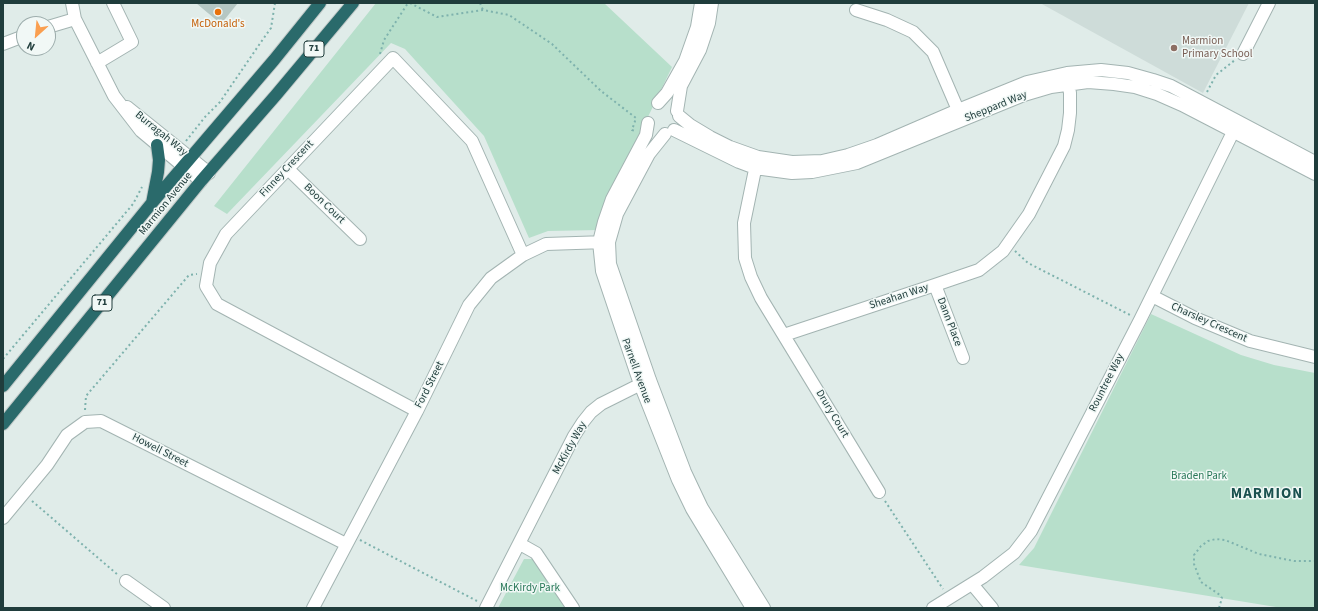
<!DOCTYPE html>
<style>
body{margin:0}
#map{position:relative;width:1318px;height:611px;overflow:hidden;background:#e0ece9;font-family:"Source Sans 3",sans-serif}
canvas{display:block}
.frame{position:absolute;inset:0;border:4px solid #203d3c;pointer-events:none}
.north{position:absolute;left:16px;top:16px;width:40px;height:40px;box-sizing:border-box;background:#f1f8f6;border:1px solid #9dadac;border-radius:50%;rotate:207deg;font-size:11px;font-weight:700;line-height:16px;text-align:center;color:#203d3c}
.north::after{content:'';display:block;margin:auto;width:14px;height:18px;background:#fa9f50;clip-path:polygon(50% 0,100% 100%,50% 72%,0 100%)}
</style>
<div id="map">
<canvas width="1318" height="611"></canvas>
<div class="frame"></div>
<div class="north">N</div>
</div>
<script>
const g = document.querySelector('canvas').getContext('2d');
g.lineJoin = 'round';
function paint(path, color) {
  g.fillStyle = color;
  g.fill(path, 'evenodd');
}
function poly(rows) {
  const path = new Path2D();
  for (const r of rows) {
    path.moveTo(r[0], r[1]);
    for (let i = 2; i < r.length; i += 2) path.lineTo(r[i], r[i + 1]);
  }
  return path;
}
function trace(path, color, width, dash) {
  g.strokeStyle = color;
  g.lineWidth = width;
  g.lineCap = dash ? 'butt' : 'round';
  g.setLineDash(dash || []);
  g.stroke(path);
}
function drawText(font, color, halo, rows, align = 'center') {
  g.font = font + ' "Source Sans 3",sans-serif';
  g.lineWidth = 3;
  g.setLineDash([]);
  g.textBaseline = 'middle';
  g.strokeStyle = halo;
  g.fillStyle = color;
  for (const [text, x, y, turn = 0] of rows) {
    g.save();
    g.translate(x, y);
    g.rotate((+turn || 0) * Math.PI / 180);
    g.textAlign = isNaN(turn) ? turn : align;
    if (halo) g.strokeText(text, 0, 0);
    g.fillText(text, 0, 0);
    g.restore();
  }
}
paint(poly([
 [1040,3,1249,3,1203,93]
]), '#cedcd9');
paint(poly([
 [376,3,604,3,672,67,606,204,599,230,548,231,529,238,484,136,405,49,391,43,227,214,214,206],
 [1151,314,1241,355,1274,365,1315,373,1315,608,1282,608,1019,565,1034,548],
 [524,559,533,559,565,608,498,608]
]), '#b7dfcb');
paint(poly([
 [196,3,238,3,221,24]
]), '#b5c7c3');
const minor = poly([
 [72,3,75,19,114,96,141,131,201,181],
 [856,10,887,20,913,32,933,52,958,110],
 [48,27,75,19],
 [3,44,24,36],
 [1243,54,1269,3],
 [97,63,132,42,113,3],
 [658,103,667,93,685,61,697,27,701,3],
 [127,107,209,173],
 [677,111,681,86,700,50,709,23,712,3],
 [679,116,690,125,710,137,730,147,758,157,792,162,822,161,848,155,877,145,958,110,1027,82,1067,73,1101,70,1128,73,1153,80,1171,86,1315,162],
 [648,123,646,135,612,199,604,222,599,242,602,271,640,384,678,480,692,509,752,608],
 [674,130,739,162,755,168,792,173,812,172,857,163,1024,95,1051,87,1088,82,1114,84,1135,87,1157,94,1182,105,1315,174],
 [665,134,649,154,617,214,609,242,610,264,650,380,685,472,702,508,764,608],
 [757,160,744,223,745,258,751,277,761,298,879,492],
 [288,169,360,239],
 [935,285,963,358],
 [1152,296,1195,318,1250,341,1315,357],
 [784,335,935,285,979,270,1003,251,1029,214,1064,146,1068,130,1070,113,1070,93,1067,76],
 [417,411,217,304,206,286,210,263,226,234,393,58,472,141,523,255],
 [3,518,47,465,67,435,85,422,101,421,346,544],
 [520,544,536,553,573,608],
 [126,581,164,608],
 [972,584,992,608],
 [313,608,417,411,469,305,491,278,523,255,546,244,606,242],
 [486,608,574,436,583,422,591,412,601,404,647,381],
 [933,608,983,577,1014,553,1031,531,1140,320,1236,126]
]);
const highway = poly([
 [152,203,158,172,159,160,157,145],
 [3,386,151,204,274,60,320,3],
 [3,424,201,181,276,95,353,3]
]);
trace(minor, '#a3b4b2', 14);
trace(highway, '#c1c9c8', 14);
trace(poly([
 [397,3,404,3],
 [410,3,437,17,483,10,509,15,552,44,601,91,636,118,632,130,635,131],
 [480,3,483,10],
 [723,3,749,3],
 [380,54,384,40,408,3],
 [1207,92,1216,75,1235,60],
 [186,141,205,117,220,102,261,42,271,28,275,3],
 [1015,251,1028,263,1130,315],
 [3,359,133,204,142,187],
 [85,410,86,396,189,275,197,274],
 [32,501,118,575],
 [885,501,943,589],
 [360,540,477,601],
 [1219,608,1222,598,1220,595,1201,582,1194,564,1194,555,1201,546,1208,541,1216,539,1225,540,1259,554,1294,561,1315,561]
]), '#7eb2ad', 2, [2, 3]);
trace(minor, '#fff', 12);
trace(highway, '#2a6a6b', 12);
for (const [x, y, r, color] of [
 [218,12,4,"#e8710a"],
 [1174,48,4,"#8d6e63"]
]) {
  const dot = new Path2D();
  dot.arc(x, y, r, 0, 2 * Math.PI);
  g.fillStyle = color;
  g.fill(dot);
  trace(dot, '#f1f8f6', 1.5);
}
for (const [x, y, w] of [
 [314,49,20],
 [102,303,20]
]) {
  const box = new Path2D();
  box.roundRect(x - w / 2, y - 8, w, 16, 3);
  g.fillStyle = '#f1f8f6';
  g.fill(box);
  trace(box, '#203d3c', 1);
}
drawText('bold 10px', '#203d3c', null, [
 ["71",314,49],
 ["71",102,303]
]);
drawText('11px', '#c56008', '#f1f8f6', [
 ["McDonald's",218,25]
]);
drawText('11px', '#785e54', '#f1f8f6', [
 ["Marmion",1182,42],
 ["Primary School",1182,55]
], 'left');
drawText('11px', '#203d3c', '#f1f8f6', [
 ["Sheppard Way",996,107,-22],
 ["Burragah Way",161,134,39],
 ["Finney Crescent",287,169,-47],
 ["Marmion Avenue",166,204,-51],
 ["Boon Court",324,204,44],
 ["Sheahan Way",899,297,-18],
 ["Dann Place",949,322,69],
 ["Charsley Crescent",1209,323,24],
 ["Parnell Avenue",636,371,70],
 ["Rountree Way",1107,383,-63],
 ["Ford Street",430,385,-63],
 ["Drury Court",832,414,59],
 ["McKirdy Way",570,448,-61],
 ["Howell Street",160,451,27]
]);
drawText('11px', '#277757', '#f1f8f6', [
 ["Braden Park",1199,477],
 ["McKirdy Park",530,589]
]);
g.letterSpacing = '1px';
drawText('bold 15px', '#1a514f', '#f1f8f6', [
 ["MARMION",1267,495]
]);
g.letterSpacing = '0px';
</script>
